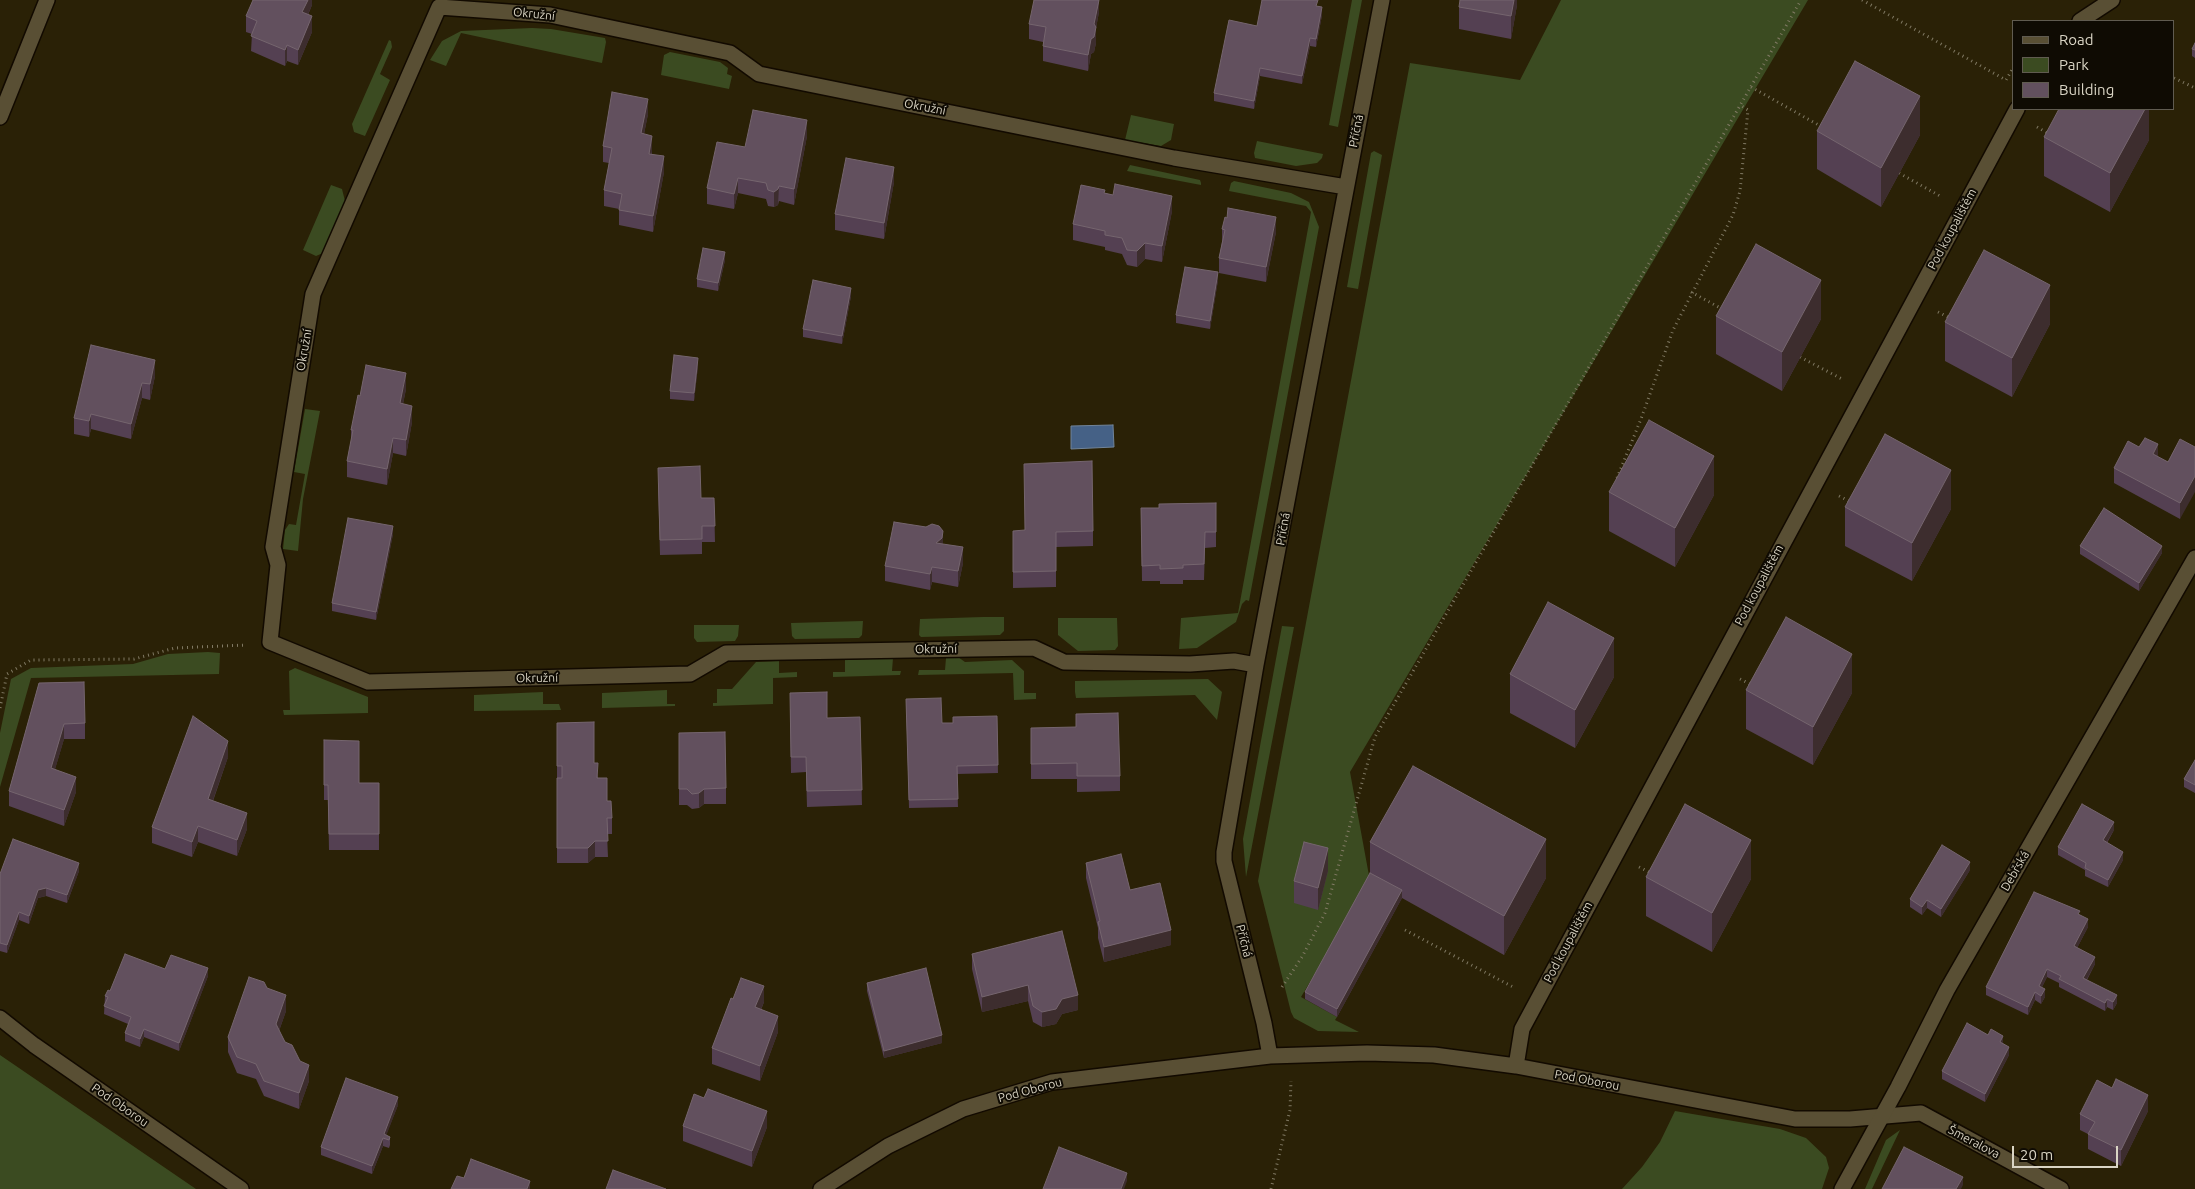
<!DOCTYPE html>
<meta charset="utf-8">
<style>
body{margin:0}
#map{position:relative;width:2195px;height:1189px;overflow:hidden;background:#2a2106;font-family:Ubuntu,sans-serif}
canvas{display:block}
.legend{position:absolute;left:2012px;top:20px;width:162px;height:90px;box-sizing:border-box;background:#0f0b03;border:1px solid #605b50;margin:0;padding:6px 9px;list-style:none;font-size:15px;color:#d9d4c4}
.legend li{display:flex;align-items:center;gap:10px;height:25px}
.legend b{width:25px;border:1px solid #605b50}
.scale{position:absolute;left:2012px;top:1146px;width:106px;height:22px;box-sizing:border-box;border:2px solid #d9d4c4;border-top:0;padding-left:6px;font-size:15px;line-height:18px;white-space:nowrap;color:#d9d4c4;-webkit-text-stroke:4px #0f0b03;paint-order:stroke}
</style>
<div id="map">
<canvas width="2195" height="1189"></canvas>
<ul class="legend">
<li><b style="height:6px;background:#594f34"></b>Road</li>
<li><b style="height:14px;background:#3b4b21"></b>Park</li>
<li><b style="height:14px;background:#62505e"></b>Building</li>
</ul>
<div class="scale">20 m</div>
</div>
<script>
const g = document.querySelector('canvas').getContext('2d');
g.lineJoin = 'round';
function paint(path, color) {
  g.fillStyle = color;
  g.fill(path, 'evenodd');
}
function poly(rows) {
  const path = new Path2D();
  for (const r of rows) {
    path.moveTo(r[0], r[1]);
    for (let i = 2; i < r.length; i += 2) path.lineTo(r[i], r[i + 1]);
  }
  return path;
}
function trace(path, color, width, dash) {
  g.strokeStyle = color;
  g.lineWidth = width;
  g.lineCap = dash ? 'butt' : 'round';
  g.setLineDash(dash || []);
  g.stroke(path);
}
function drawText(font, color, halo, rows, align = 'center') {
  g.font = font + ' Ubuntu,sans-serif';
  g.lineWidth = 4;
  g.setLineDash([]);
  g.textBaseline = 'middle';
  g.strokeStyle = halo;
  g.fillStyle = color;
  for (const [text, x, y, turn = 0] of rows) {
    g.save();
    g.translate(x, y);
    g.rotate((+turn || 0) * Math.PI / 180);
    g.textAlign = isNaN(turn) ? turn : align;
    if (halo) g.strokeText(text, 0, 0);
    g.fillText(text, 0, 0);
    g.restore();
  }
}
paint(poly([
 [1352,0,1362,0,1338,127,1329,125],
 [1561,0,1808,0,1350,772,1370,881,1301,997,1337,1017,1335,1020,1359,1032,1318,1031,1294,1018,1291,1012,1258,881,1410,63,1520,80],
 [532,28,551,29,605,38,606,42,602,63,461,33,446,66,430,60,442,41,461,31],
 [389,40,391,41,392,47,380,74,390,80,365,136,354,132,352,124],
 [670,52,720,62,728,68,727,74,732,76,729,89,661,75,664,55],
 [1131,115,1174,124,1171,140,1161,146,1125,140],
 [1257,141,1323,154,1322,158,1317,163,1296,166,1255,158,1254,153],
 [1374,151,1382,155,1358,289,1347,287,1371,153],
 [1130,165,1200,180,1201,183,1201,185,1127,171],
 [1234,181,1291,193,1309,202,1319,227,1249,601,1246,600,1242,604,1236,622,1197,648,1179,649,1181,618,1238,613,1311,212,1306,206,1229,191,1231,183],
 [331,185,342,189,345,201,323,253,316,256,303,250],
 [305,409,320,411,303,499,298,551,283,549,285,530,289,524,296,525,305,474,294,472],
 [983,617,1004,617,1004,631,1000,635,921,637,919,635,920,619],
 [1058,618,1117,618,1118,646,1115,650,1078,651,1058,635],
 [863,621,862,635,859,638,795,639,792,636,791,623],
 [694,625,739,625,738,636,735,641,697,642,694,638],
 [1282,626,1294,627,1246,877,1243,839],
 [208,652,220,653,219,674,31,678,0,787,0,733,11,679,31,668,133,664,168,654],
 [958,657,965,662,1012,660,1024,671,1024,693,1036,693,1036,699,1014,700,1013,673,918,675,919,670,945,670,946,658],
 [893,658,892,671,901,671,900,675,833,677,833,672,845,672,845,660],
 [779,661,779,673,797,672,797,677,773,678,773,704,713,706,713,703,717,703,717,689,732,689,756,662],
 [295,668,368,697,368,713,284,715,283,710,290,710,289,671],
 [1208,679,1222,692,1217,720,1195,695,1076,698,1075,692,1075,681],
 [667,690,667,704,675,704,675,706,602,708,602,693],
 [543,692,543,704,559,704,561,710,474,711,474,695],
 [0,1055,196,1189,0,1189],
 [1675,1111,1780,1129,1806,1138,1826,1157,1829,1168,1822,1189,1622,1189,1642,1167,1660,1142],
 [1900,1130,1872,1189,1865,1189,1886,1140]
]), '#3b4b21');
const water = poly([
 [1113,425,1114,447,1071,449,1071,426,1113,425]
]);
paint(water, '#456186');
trace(water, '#718499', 1);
const minor = poly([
 [2080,21,2112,0],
 [0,117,47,0],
 [1256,665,1234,661,1190,664,1064,662,1034,648,726,653,690,674,368,682,270,642,278,565,273,547,313,294,439,7,550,15,730,53,759,74,1174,158,1346,187],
 [0,1018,34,1045,241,1189],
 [1270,1056,1264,1023,1224,861,1224,852,1256,665,1382,0],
 [1516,1066,1522,1029,2017,109],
 [821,1189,888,1146,963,1109,1052,1082,1270,1056,1367,1053,1434,1055,1516,1066,1795,1119,1850,1119,1921,1113,2061,1189]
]);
const secondary = poly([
 [1842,1189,1898,1087,1947,990,2195,558]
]);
trace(minor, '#120a00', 18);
trace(secondary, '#120a00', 18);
trace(poly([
 [1862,0,2006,80,2012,70],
 [2174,78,2195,88],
 [1751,87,1822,127],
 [2037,127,2049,134],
 [1899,173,1940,196],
 [1691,292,1724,310],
 [1938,312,1950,318],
 [1800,357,1842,379],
 [1617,478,1641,419,1673,330,1733,215,1740,191,1748,110,1740,105],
 [1839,496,1851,502],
 [1740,679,1752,685],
 [0,708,7,674,31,660,134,659,175,648,246,645],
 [1639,867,1651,873],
 [1405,930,1515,988],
 [1282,987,1302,957,1325,913,1375,737,1801,0],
 [1271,1189,1290,1110,1291,1081]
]), '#817a64', 3, [1, 4]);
trace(minor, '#594f34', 15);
trace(secondary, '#594f34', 15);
paint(poly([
 [312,0,312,5,308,15,312,32,298,65,287,61,285,66,251,51,252,34,246,32,246,16],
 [1099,0,1099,12,1096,28,1096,43,1094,52,1091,54,1088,71,1043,61,1043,42,1029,39,1029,24],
 [1517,0,1517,5,1511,39,1459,29,1459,7],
 [1318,7,1322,15,1316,47,1310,46,1302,84,1260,76,1254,109,1214,101,1214,93,1257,26],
 [2195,43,2195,58,2192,56,2192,49],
 [2149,109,2149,140,2110,212,2044,176,2044,137],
 [648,114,644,134,652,151,652,154,664,172,653,232,619,225,619,209,604,206,604,190,609,163,603,162,603,146],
 [1817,131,1920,135,1881,207,1817,169],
 [807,136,794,205,779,201,778,205,774,207,768,206,766,199,738,193,734,209,707,204,707,188,745,147],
 [894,182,884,239,835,230,835,214],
 [1105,193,1172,211,1162,262,1145,259,1137,267,1127,265,1122,254,1105,250,1105,247,1073,240,1073,224],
 [1222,229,1276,232,1266,282,1219,273,1219,258,1222,242],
 [725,260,718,291,697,287,697,279],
 [1218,280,1210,329,1176,323,1176,315],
 [851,296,842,344,803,337,803,329],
 [1716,316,1821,319,1782,391,1716,354],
 [1945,322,2050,324,2012,397,1945,361],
 [698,366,694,401,670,399,670,391],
 [155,376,150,400,142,398,131,439,91,429,89,437,74,434,74,418],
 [406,389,403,404,412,422,406,456,393,453,387,485,347,477,347,461,351,443,351,430,360,396],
 [2195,447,2180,519,2114,483,2114,468,2158,457,2168,462],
 [658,483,701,498,714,498,715,542,702,542,702,554,660,555],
 [1609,492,1714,495,1675,567,1609,531],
 [1216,503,1216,547,1205,548,1204,580,1183,580,1183,584,1160,584,1160,581,1142,581,1141,508,1159,508],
 [1845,507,1951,509,1912,581,1845,546],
 [1013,531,1093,531,1093,546,1056,547,1056,587,1013,588],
 [393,534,376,620,332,611,332,603],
 [943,544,963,563,958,587,932,582,930,590,885,581,885,566],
 [2080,546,2162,553,2139,591,2080,554],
 [1510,674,1614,677,1575,748,1510,713],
 [39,683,85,723,85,739,64,739,55,769,76,792,64,826,9,806,9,791],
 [1746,690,1852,693,1813,765,1746,729],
 [906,699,942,723,953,723,997,716,998,773,957,774,958,807,909,808],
 [790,709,827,718,860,717,862,805,807,807,806,772,791,773],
 [557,723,594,763,598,778,607,801,612,818,612,834,607,834,608,857,595,857,588,863,557,863],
 [1031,728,1120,776,1120,791,1077,792,1077,779,1031,779],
 [679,733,726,788,726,804,704,804,699,808,692,809,687,805,679,805],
 [324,740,359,783,379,783,379,850,329,850,328,800,324,800],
 [228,757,213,801,247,829,237,856,198,842,192,857,152,843,152,827],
 [2195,760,2195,793,2184,787,2184,779],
 [2114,830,2107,843,2123,860,2108,887,2085,876,2085,870,2058,855,2058,847],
 [1370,842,1546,878,1504,955,1402,898,1337,1017,1305,999,1305,992,1370,873],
 [1086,863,1171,945,1104,962,1098,938,1098,928,1086,878],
 [1970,870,1941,917,1927,908,1922,915,1910,907,1910,899],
 [79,871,67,903,46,896,38,898,29,924,19,920,7,953,0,951,0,874],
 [1328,871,1318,910,1294,903,1294,881],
 [1646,877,1751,879,1712,952,1646,916],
 [2080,915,2088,927,2077,948,2095,964,2087,980,2117,1003,2113,1010,2107,1007,2105,1011,2059,987,2059,983,2047,977,2042,987,2045,997,2041,1004,2035,1000,2028,1015,1986,995,1986,987],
 [972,954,1078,1010,1062,1014,1056,1024,1042,1027,1033,1022,1028,1001,982,1012,972,969],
 [165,969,208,976,179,1051,144,1037,140,1047,125,1041,125,1033,128,1024,104,1014,105,996,110,991],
 [867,983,942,1043,884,1058,867,991],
 [267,988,286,1011,279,1031,285,1042,309,1081,299,1109,264,1096,256,1079,237,1073,228,1052,228,1037],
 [733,999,764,1002,761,1010,778,1032,760,1081,712,1064,712,1048],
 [2003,1043,2009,1055,1985,1102,1942,1079,1942,1071],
 [398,1105,386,1135,390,1137,390,1145,389,1148,383,1146,372,1174,321,1155,321,1147],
 [2148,1111,2121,1166,2088,1149,2088,1134,2080,1130,2080,1114],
 [683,1126,767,1127,752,1167,683,1141]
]), '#544052');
paint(poly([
 [308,0,312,0,312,5,302,28,302,12],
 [1099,0,1099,12,1096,28,1096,43,1094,52,1091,54,1088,71,1088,55],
 [1513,0,1517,0,1517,5,1511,39,1511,16],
 [1322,7,1322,15,1316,47,1316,39],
 [312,16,312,32,298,65,298,50],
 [1310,38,1310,46,1302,84,1302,76],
 [287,45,287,61,285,66,285,50],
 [1260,68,1260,76,1254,109,1254,101],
 [1920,96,1920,135,1881,207,1881,168],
 [648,99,648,114,641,149,641,133],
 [2145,109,2149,109,2149,140,2110,212,2110,173],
 [807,120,807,136,794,205,794,189],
 [652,136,652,151,649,169,649,154],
 [664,156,664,172,653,232,653,216],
 [894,167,894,182,884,239,884,223],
 [738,178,738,193,734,209,734,194],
 [779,186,778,205,774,207,774,192],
 [1172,196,1172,211,1162,262,1162,246],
 [1276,217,1276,232,1266,282,1266,267],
 [1145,243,1145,259,1137,267,1137,251],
 [725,252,725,260,718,291,718,283],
 [1218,272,1218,280,1210,329,1210,321],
 [1821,280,1821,319,1782,391,1782,352],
 [2050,285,2050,324,2012,397,2012,358],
 [851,288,851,296,842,344,842,336],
 [698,358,698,366,694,401,694,393],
 [155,360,155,376,150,400,150,384],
 [406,373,406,389,400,419,400,403],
 [142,383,142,398,131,439,131,424],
 [412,406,412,422,406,456,406,440],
 [91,414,91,429,89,437,89,421],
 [393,438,393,453,387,485,387,469],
 [2158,444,2158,460,2153,454],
 [1714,456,1714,495,1675,567,1675,528],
 [1951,470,1951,509,1912,581,1912,543],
 [2195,476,2195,492,2180,519,2180,503],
 [393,526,393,534,376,620,376,612],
 [943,531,943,547,936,543],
 [2162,546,2162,553,2139,591,2139,583],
 [963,547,963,563,958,587,958,571],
 [932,567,932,582,930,590,930,574],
 [1614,638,1614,677,1575,748,1575,710],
 [1852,654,1852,693,1813,765,1813,727],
 [64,724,64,739,51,783,51,768],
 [228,741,228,757,208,814,208,799],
 [76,777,76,792,64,826,64,810],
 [704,789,704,804,699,808,699,793],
 [247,813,247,829,237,856,237,840],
 [2114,822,2114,830,2103,848,2103,840],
 [198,826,198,842,192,857,192,842],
 [1546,839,1546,878,1504,955,1504,916],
 [1751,840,1751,879,1712,952,1712,913],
 [595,841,595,857,588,863,588,848],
 [1328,848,1328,871,1318,910,1318,888],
 [2123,852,2123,860,2108,887,2108,880],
 [1970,862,1970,870,1941,917,1941,909],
 [79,863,79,871,67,903,67,895],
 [46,888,46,896,38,898,29,924,29,916,38,890],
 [1402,890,1402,898,1337,1017,1337,1009],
 [1927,900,1927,908,1922,915,1922,907],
 [19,912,19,920,7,953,7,945],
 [2088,919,2088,927,2074,954,2074,946],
 [1171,930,1171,945,1104,962,1104,947],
 [2095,957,2095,964,2083,986,2083,978],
 [208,968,208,976,179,1051,179,1043],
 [2047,969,2047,977,2039,993,2039,986],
 [1028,985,1028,1001,982,1012,982,997],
 [764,986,764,1002,755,1023,755,1007],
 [2045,989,2045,997,2041,1004,2041,996],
 [2035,992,2035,1000,2028,1015,2028,1007],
 [286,995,286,1011,276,1039,276,1024],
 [1078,995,1078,1010,1062,1014,1056,1024,1042,1027,1042,1012,1062,999],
 [2117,995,2117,1003,2113,1010,2113,1002],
 [2107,999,2107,1007,2105,1011,2105,1003],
 [778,1016,778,1032,760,1081,760,1066],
 [144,1029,144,1037,140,1047,140,1039],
 [942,1035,942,1043,884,1058,884,1051],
 [2003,1036,2003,1044,2000,1042],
 [2009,1047,2009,1055,1985,1102,1985,1094],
 [309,1065,309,1081,299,1109,299,1093],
 [2148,1095,2148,1111,2121,1166,2121,1150],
 [398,1097,398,1105,385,1139,384,1134],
 [767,1111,767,1127,752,1167,752,1151],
 [383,1138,383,1146,372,1174,372,1166],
 [1127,1173,1127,1181,1124,1189,1121,1189],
 [1963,1177,1963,1185,1961,1189,1956,1189],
 [530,1181,530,1189,527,1189]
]), '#3d2d2e');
const building = poly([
 [253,0,308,0,302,12,312,16,298,50,287,45,285,50,251,36,257,21,246,16,253,0],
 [1034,0,1099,0,1094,24,1096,27,1094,37,1091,39,1088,55,1043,46,1046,27,1029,24,1034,0],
 [1262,0,1318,0,1316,6,1322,7,1316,39,1310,38,1302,76,1260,68,1254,101,1214,93,1229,20,1257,26,1262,0],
 [1460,0,1514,0,1511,16,1459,7,1460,0],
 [2195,43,2195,50,2192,49,2195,43],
 [1855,61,1920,96,1881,168,1817,131,1855,61],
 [612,92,648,99,641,133,652,136,649,154,664,156,653,216,619,210,622,194,604,190,612,148,603,146,612,92],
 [2059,109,2145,109,2110,173,2044,137,2059,109],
 [753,110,807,120,794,189,779,186,778,189,774,192,768,190,766,183,738,178,734,194,707,188,717,142,745,147,753,110],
 [846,158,894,167,884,223,835,214,846,158],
 [1115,184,1172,196,1162,246,1145,243,1137,251,1127,250,1122,238,1105,235,1105,231,1073,224,1081,185,1105,190,1104,193,1113,195,1115,184],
 [1228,208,1276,217,1266,267,1219,258,1225,230,1222,229,1225,217,1227,218,1228,208],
 [1756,244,1821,280,1782,352,1716,316,1756,244],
 [703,248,725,252,718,283,697,279,703,248],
 [1984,250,2050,285,2012,358,1945,322,1984,250],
 [1185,267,1218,272,1210,321,1176,315,1185,267],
 [813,280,851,288,842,336,803,329,813,280],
 [91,345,155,360,150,384,142,383,131,424,91,414,89,421,74,418,91,345],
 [674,355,698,358,694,393,670,391,674,355],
 [366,365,406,373,400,403,412,406,406,440,393,438,387,469,347,461,353,430,351,430,358,395,360,396,366,365],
 [1649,420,1714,456,1675,528,1609,492,1649,420],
 [1885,434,1951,470,1912,543,1845,507,1885,434],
 [2145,438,2158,444,2153,454,2168,462,2180,439,2195,447,2195,476,2180,503,2114,468,2128,441,2139,447,2145,438],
 [1092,461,1093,531,1056,532,1056,571,1013,572,1013,531,1025,530,1024,464,1092,461],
 [700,466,701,498,714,498,715,526,702,526,702,539,660,540,658,468,700,466],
 [1216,503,1216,532,1205,532,1204,564,1183,565,1183,568,1160,569,1160,565,1142,566,1141,508,1159,508,1159,504,1216,503],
 [2104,508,2162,546,2139,583,2080,546,2104,508],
 [348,518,393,526,376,612,332,603,348,518],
 [894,522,926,527,932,524,939,526,943,531,942,538,936,543,963,547,958,571,932,567,930,574,885,566,894,522],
 [1548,602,1614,638,1575,710,1510,674,1548,602],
 [1786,617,1852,654,1813,727,1746,690,1786,617],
 [84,682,85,723,64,724,51,768,76,777,64,810,9,791,39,683,84,682],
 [827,692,827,718,860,717,862,790,807,791,806,757,791,757,790,693,827,692],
 [941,698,942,723,953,723,953,717,997,716,998,765,957,766,958,799,909,800,906,699,941,698],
 [1118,713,1120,776,1077,776,1077,763,1031,764,1031,728,1076,727,1076,714,1118,713],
 [193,716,228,741,208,799,247,813,237,840,198,826,192,842,152,827,193,716],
 [594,722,594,763,598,763,597,778,607,778,607,801,611,801,612,818,607,818,608,841,595,841,588,848,557,848,557,778,562,778,562,766,557,766,557,723,594,722],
 [725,732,726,788,704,789,699,793,692,794,687,789,679,789,679,733,725,732],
 [324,740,359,741,359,783,379,783,379,834,329,834,328,785,324,785,324,740],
 [2195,760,2195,785,2184,779,2195,760],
 [1413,766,1546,839,1504,916,1370,842,1413,766],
 [1685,804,1751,840,1712,913,1646,877,1685,804],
 [2082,804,2114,822,2103,840,2123,852,2108,880,2085,868,2086,863,2058,847,2082,804],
 [13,839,79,863,67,895,46,888,38,890,29,916,19,912,7,945,0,943,0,874,13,839],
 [1304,842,1328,848,1318,888,1294,881,1304,842],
 [1942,845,1970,862,1941,909,1927,900,1922,907,1910,899,1942,845],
 [1121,854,1130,890,1160,883,1171,930,1104,947,1098,922,1100,921,1086,863,1121,854],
 [1370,873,1402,890,1337,1009,1305,992,1370,873],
 [2034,892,2080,911,2078,914,2088,919,2074,946,2095,957,2083,978,2117,995,2113,1002,2107,999,2105,1003,2059,979,2061,976,2047,969,2039,986,2045,989,2041,996,2035,992,2028,1007,1986,987,2034,892],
 [1062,931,1078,995,1062,999,1056,1009,1042,1012,1033,1006,1028,985,982,997,972,954,1062,931],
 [125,954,165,969,171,955,208,968,179,1043,144,1029,140,1039,125,1033,131,1017,104,1006,108,997,105,996,108,990,110,991,125,954],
 [926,968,942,1035,884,1051,867,983,926,968],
 [249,977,264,982,267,988,286,995,276,1024,285,1042,292,1045,300,1061,309,1065,299,1093,264,1081,256,1064,237,1057,228,1037,249,977],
 [741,978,764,986,755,1007,778,1016,760,1066,712,1048,731,998,733,999,741,978],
 [1967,1023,1988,1035,1991,1029,2003,1036,2000,1042,2009,1047,1985,1094,1942,1071,1967,1023],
 [346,1078,398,1097,384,1134,390,1137,389,1140,383,1138,372,1166,321,1147,346,1078],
 [2116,1079,2148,1095,2121,1150,2088,1134,2095,1122,2080,1114,2097,1080,2112,1088,2116,1079],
 [708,1089,767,1111,752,1151,683,1126,694,1094,704,1098,708,1089],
 [1059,1147,1127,1173,1121,1189,1043,1189,1059,1147],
 [1904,1147,1963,1177,1956,1189,1882,1189,1904,1147],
 [471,1159,530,1181,527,1189,451,1189,457,1176,464,1178,471,1159],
 [613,1170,666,1189,606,1189,613,1170]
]);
paint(building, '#62505e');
trace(building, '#75656e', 1);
drawText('12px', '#d9d4c4', '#0f0b03', [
 ["Okružní",534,14,6],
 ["Okružní",925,107,11],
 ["Příčná",1356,131,-79],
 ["Pod koupalištěm",1952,229,-62],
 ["Okružní",304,350,-80],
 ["Příčná",1283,529,-80],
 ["Pod koupalištěm",1759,585,-62],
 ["Okružní",936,649,-1],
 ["Okružní",537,678,-1],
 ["Debřská",2015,871,-60],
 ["Příčná",1244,941,76],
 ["Pod koupalištěm",1568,942,-62],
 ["Pod Oborou",1587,1080,11],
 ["Pod Oborou",1030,1090,-15],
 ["Pod Oborou",120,1105,35],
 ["Šmeralova",1974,1142,28]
]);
</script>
